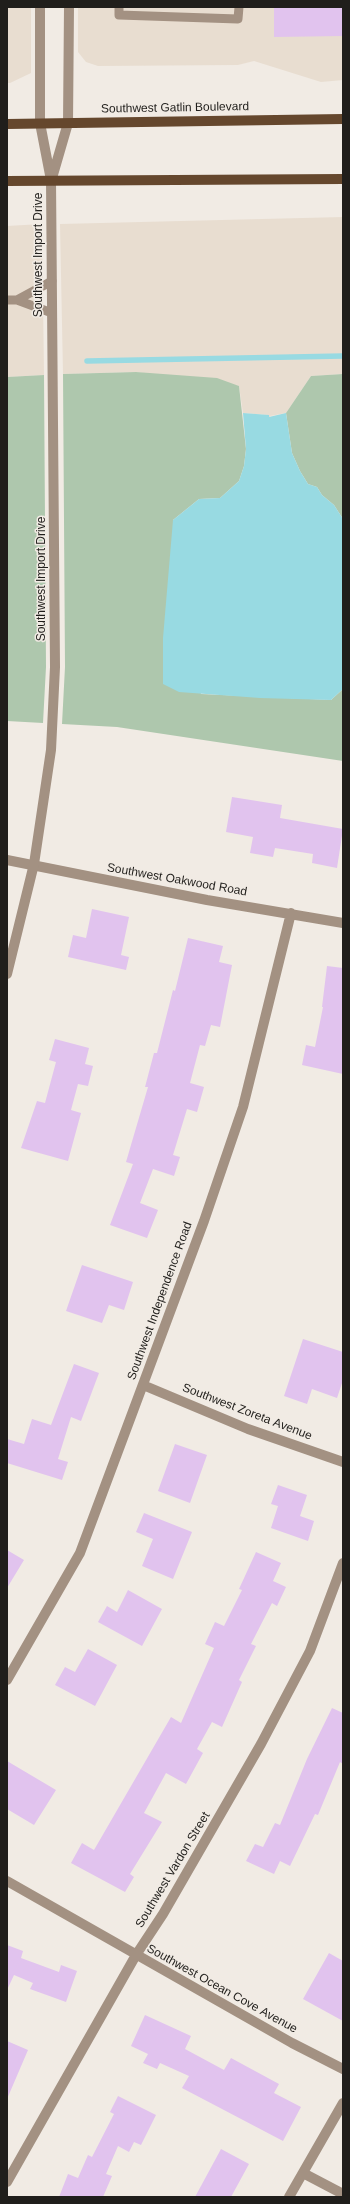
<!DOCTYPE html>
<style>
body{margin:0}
#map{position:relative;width:350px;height:2204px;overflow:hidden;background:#f1ebe4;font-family:Helvetica,sans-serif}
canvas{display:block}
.frame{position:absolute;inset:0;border:8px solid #201e1b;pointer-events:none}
</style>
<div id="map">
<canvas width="350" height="2204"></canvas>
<div class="frame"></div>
</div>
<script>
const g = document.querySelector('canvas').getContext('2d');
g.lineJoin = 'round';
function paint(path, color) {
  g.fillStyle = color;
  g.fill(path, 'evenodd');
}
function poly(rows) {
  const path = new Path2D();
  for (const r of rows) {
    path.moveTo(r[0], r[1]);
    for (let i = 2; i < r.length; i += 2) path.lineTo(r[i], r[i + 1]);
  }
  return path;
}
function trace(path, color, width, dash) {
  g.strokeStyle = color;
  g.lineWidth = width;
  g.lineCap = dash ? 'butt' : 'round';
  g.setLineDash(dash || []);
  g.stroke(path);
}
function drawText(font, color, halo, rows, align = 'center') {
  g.font = font + ' Helvetica,sans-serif';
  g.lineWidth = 3;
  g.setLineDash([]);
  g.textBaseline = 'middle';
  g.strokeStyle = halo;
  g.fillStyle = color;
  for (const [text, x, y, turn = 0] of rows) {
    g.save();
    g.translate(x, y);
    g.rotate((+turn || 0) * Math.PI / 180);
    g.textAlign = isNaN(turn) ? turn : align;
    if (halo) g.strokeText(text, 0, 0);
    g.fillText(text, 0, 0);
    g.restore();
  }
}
paint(poly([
 [7,7,31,7,31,73,10,83,7,83],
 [78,7,343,7,343,80,321,82,254,61,238,65,98,66,86,62,78,52],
 [343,217,343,374,311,376,286,413,270,416,269,419,268,415,243,413,239,386,136,372,63,374,60,224],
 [42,224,44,375,7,377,7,226]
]), '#e8ddd0');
paint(poly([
 [136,372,217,378,239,386,246,449,244,466,239,481,220,498,199,499,173,520,173,538,201,694,331,700,343,689,343,761,117,727,62,724,65,667,63,374],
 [343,374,343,519,334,505,322,495,317,487,308,484,300,471,292,453,286,413,311,376],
 [44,375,46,667,43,723,7,721,7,377]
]), '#aec7ad');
paint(poly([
 [243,413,269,415,269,417,286,413,292,453,300,471,308,484,317,487,322,495,334,505,343,519,343,689,331,700,260,698,179,692,163,684,163,638,173,520,199,499,220,498,239,481,244,466,246,449]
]), '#98dae2');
trace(poly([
 [87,361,343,356]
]), '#98dae2', 5.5);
paint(poly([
 [274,7,343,7,343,36,274,37],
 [232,797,282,805,280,818,343,829,337,868,312,863,313,854,275,848,273,857,250,853,253,837,226,832],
 [92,909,129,917,121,955,129,957,126,970,68,957,73,935,86,938],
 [188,938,223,946,219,962,232,965,220,1027,211,1025,205,1046,200,1045,190,1083,204,1087,197,1112,187,1109,173,1155,180,1157,174,1176,153,1169,140,1203,158,1210,147,1238,110,1225,133,1164,126,1162,148,1087,145,1087,154,1053,157,1053,173,990,175,991],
 [327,966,343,968,343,1074,302,1065,306,1045,315,1047,323,1007,322,1007],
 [55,1039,89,1048,85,1064,93,1066,88,1086,78,1084,71,1110,81,1113,68,1161,21,1148,37,1101,45,1103,56,1062,49,1060],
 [82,1265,133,1282,124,1310,109,1305,102,1323,66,1311],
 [303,1339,343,1352,343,1380,337,1398,312,1389,307,1404,284,1396],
 [74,1364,99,1373,81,1421,71,1417,58,1459,68,1462,62,1480,7,1463,7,1439,24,1444,32,1419,51,1425],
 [175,1444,207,1455,190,1503,158,1491],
 [278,1485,307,1495,300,1516,314,1521,308,1541,271,1528,278,1506,271,1504],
 [144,1513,192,1532,173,1579,142,1566,153,1539,136,1532],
 [7,1550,24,1560,7,1588],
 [256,1552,281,1563,273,1581,286,1587,277,1606,272,1603,251,1644,256,1646,239,1680,242,1682,222,1727,212,1722,197,1749,203,1753,186,1784,166,1773,144,1813,162,1822,130,1874,134,1877,125,1892,71,1863,82,1843,94,1850,171,1717,181,1723,214,1648,205,1644,215,1622,224,1626,242,1590,239,1589],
 [128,1590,162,1609,142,1646,98,1622,107,1606,117,1612],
 [88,1649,117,1665,95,1706,55,1685,65,1667,75,1672],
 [332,1708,343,1713,343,1764,340,1762,318,1815,315,1814,290,1866,280,1861,274,1874,246,1861,255,1844,263,1847,275,1823,280,1825,307,1759],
 [7,1761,56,1790,34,1825,7,1809],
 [7,1945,23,1951,21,1958,59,1972,61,1965,77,1971,66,2002,30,1989,33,1983,14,1975,7,1990],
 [329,1953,343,1961,343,2021,303,1999],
 [145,2015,191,2036,185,2049,224,2070,231,2058,279,2084,274,2093,301,2107,283,2141,182,2088,189,2076,160,2063,157,2069,143,2063,148,2054,131,2046],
 [7,2041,28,2050,7,2099],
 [118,2096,156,2115,141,2145,134,2142,129,2152,118,2146,106,2174,112,2176,103,2197,59,2197,68,2174,78,2178,88,2155,92,2157,114,2114,110,2112],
 [221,2149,249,2164,231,2197,195,2197]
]), '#e1c3ee');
trace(poly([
 [119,7,119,15,238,19,239,7],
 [7,300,17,300,52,313],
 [17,300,52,281]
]), '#a39182', 9);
trace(poly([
 [7,860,207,900,343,923],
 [143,1385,248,1429,343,1462],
 [7,1680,80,1553,204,1221,243,1107,291,913],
 [7,1881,292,2043,343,2069],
 [303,2173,343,2194],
 [7,2182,136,1955,163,1914,261,1744,310,1651,343,1563],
 [289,2197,343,2103]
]), '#a39182', 10);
trace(poly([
 [52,178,68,123,69,7],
 [7,974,34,864,44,797,51,750,55,667,51,180,40,123,40,7]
]), '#a39182', 10);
trace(poly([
 [7,124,343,119],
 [7,181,343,179]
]), '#65472d', 10);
drawText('12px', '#201e1b', '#f1ebe4', [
 ["Southwest Gatlin Boulevard",175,108,-1],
 ["Southwest Import Drive",39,255,-90],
 ["Southwest Import Drive",42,579,-90],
 ["Southwest Oakwood Road",177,880,10],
 ["Southwest Independence Road",160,1301,-70],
 ["Southwest Zoreta Avenue",247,1412,21],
 ["Southwest Vardon Street",173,1870,-59],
 ["Southwest Ocean Cove Avenue",222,1989,29]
]);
</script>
